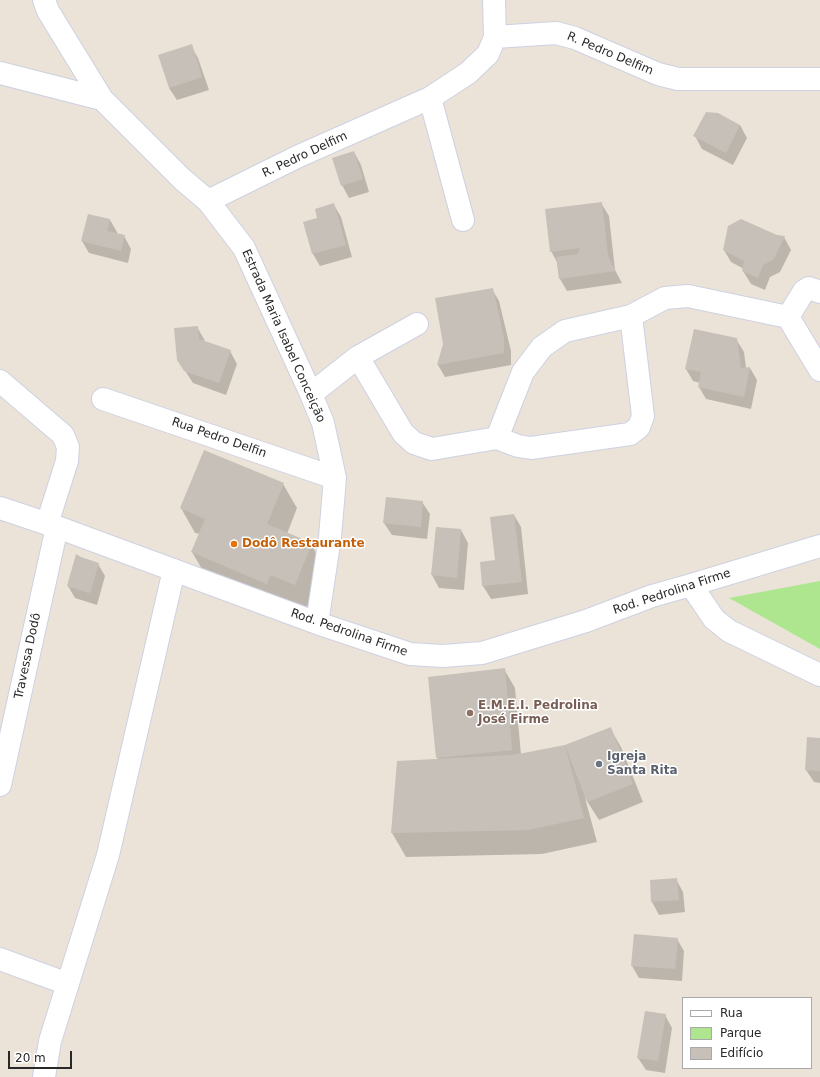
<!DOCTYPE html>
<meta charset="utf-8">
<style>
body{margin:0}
#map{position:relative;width:820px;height:1077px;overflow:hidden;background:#ebe3d8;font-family:"DejaVu Sans",sans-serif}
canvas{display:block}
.legend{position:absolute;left:682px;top:997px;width:130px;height:72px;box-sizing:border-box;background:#fff;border:1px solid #a9a9a9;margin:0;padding:5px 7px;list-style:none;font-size:12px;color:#282828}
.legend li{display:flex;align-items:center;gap:8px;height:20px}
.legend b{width:20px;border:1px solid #a9a9a9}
.scale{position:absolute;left:8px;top:1051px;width:64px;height:18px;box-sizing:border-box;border:2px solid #282828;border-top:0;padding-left:5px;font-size:12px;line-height:14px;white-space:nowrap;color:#282828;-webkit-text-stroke:3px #fff;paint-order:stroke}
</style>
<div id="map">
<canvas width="820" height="1077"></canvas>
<ul class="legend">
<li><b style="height:5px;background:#fff"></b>Rua</li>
<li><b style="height:11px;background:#aee690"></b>Parque</li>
<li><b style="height:11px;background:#c6c0b8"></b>Edifício</li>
</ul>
<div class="scale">20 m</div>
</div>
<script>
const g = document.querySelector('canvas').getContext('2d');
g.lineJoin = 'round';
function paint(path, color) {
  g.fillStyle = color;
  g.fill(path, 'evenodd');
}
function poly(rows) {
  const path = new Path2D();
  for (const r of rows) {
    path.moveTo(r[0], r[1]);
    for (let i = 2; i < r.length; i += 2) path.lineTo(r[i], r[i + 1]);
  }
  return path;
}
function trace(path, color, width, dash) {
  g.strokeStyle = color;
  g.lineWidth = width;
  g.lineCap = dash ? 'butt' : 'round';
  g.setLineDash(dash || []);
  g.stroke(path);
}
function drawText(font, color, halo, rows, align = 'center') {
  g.font = font + ' "DejaVu Sans",sans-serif';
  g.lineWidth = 3;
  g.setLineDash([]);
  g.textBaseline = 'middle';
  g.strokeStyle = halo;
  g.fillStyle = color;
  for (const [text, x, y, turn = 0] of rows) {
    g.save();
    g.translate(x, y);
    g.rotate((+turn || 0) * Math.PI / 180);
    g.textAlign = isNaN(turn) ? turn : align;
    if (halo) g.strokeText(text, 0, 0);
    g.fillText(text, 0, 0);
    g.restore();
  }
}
paint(poly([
 [820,581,820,649,729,598]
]), '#aee690');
paint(poly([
 [191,46,198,58,209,90,177,100,169,88],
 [740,125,747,138,733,165,702,149,695,136],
 [354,152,361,165,369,192,349,198,342,185],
 [601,203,609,216,615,270,622,283,567,291,560,279,558,264,551,251],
 [334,205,341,217,352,257,320,266,313,254,318,219],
 [110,220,117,232,117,234,124,236,131,249,128,263,89,253,82,241],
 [776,236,784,237,791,250,780,272,770,277,765,290,751,284,743,271,744,269,731,262,724,250],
 [492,289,499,301,511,351,511,365,445,377,438,365],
 [197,327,204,339,205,342,230,351,237,364,226,395,193,383,178,360],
 [736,339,744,352,746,368,750,368,757,380,751,409,706,399,699,387,700,383,693,381,686,369],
 [283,484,297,508,287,534,311,544,325,568,308,609,284,599,281,607,206,576,192,552,200,534,195,533,181,508],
 [422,502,430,514,427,539,392,535,384,523],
 [514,515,521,527,528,594,491,599,483,586,481,563,496,561],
 [436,528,461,530,468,543,464,590,439,588,432,575],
 [98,564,105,576,97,605,75,598,68,586],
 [504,669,515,688,521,755,565,746,610,728,621,747,643,802,599,820,585,798,597,842,542,854,406,857,392,833,438,760,437,757],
 [820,739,820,783,814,782,806,770],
 [676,879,683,892,685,912,659,915,652,902,651,881],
 [677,939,684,951,682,981,639,978,632,966],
 [665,1015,672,1028,665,1073,646,1070,638,1058]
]), '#0003');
paint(poly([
 [192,44,202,77,169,88,158,55],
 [706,112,718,113,740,125,726,153,693,136],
 [354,151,363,179,341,186,332,158],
 [602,202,608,256,615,271,559,279,556,257,578,254,580,248,550,252,545,209],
 [334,203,346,245,312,254,303,222,317,218,315,209],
 [88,214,110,219,107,231,125,235,121,251,81,241],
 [741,219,777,235,785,236,773,260,763,265,758,278,742,271,744,261,723,250,728,226],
 [493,288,504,338,504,353,437,365,443,344,435,298],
 [198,326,199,339,231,350,219,383,184,371,177,360,174,328],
 [694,329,737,338,741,368,750,367,744,397,698,387,701,372,685,369],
 [204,450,284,483,267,524,312,543,295,585,270,575,267,584,191,552,205,519,180,508],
 [386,497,423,501,421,527,383,523],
 [514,514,522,582,482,586,480,562,495,560,490,517],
 [436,527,461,529,457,578,431,575],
 [76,554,81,557,99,563,90,593,67,586],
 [505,668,512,750,436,758,428,677],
 [611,727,633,784,587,802,565,745],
 [807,737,820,738,820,771,805,770],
 [565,745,584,818,528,830,391,833,397,761,513,755],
 [677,878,679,900,651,902,650,880],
 [634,934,678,938,675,969,631,966],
 [645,1011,666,1014,658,1061,637,1058]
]), '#c6c0b8');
const minor = poly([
 [44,0,48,11,102,99,182,179,208,201,244,248,311,394,323,423,335,478,330,537,317,623],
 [495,37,556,33,575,38,658,74,678,79,820,79],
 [0,73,102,99],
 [430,98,463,220],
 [208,201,299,156,430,98,468,73,488,54,495,37,494,0],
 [788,317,804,291,809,288,820,292],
 [358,357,403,433,414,443,432,449,497,438,523,372,542,347,565,331,631,316,665,298,688,296,788,317,820,370],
 [0,381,63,435,68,447,67,461,47,524],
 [311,394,358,357,417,324],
 [103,399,335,478],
 [497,438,518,446,531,448,630,434,639,427,643,416,631,316],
 [0,508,57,527,317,623,410,654,443,656,482,653,586,621,652,596,691,585,820,546],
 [691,585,714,619,729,631,820,675],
 [0,785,57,527],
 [0,959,68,984],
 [44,1077,50,1041,108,855,174,570]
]);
trace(minor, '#cdd1e2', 24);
trace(minor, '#fff', 22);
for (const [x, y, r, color] of [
 [234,544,4,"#e8710a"],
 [470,713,4,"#8d6e63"],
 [599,764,4,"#6b7280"]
]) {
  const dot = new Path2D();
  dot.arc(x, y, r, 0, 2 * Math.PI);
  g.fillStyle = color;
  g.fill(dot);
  trace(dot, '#fff', 1.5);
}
drawText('12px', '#282828', '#fff', [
 ["R. Pedro Delfim",610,54,23],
 ["R. Pedro Delfim",305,155,-25],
 ["Estrada Maria Isabel Conceição",283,336,66],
 ["Rua Pedro Delfin",219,438,19],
 ["Rod. Pedrolina Firme",672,592,-18],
 ["Rod. Pedrolina Firme",349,633,19],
 ["Travessa Dodô",28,656,-78]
]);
drawText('bold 12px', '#c56008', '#fff', [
 ["Dodô Restaurante",242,544]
], 'left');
drawText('bold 12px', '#785e54', '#fff', [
 ["E.M.E.I. Pedrolina",478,706],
 ["José Firme",478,720]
], 'left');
drawText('bold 12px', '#5b616d', '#fff', [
 ["Igreja",607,757],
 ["Santa Rita",607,771]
], 'left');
</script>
